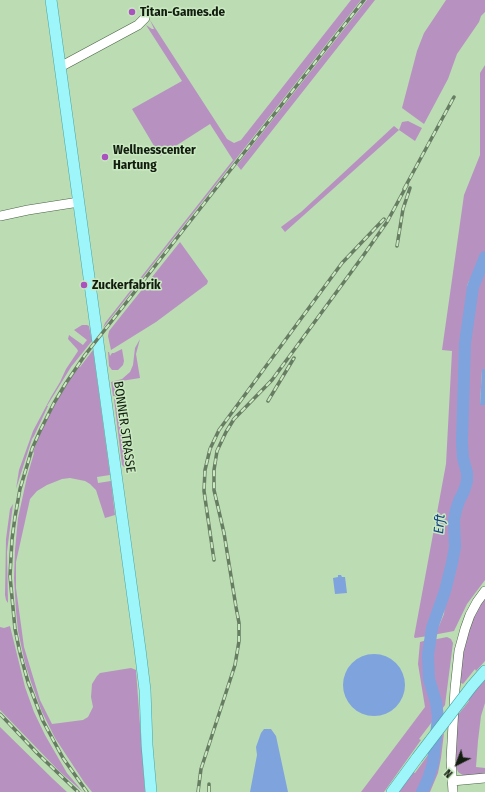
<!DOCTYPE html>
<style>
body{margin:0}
#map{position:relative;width:485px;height:792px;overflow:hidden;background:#bcdcb4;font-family:"Fira Sans Condensed",sans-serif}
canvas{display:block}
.north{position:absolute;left:437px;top:744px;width:40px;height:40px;-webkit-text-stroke:3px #c9e9c1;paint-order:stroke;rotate:222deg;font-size:11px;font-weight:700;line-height:16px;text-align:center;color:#121d0f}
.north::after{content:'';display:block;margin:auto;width:14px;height:18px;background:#121d0f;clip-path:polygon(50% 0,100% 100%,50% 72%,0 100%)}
</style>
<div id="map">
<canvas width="485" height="792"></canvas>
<div class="north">N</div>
</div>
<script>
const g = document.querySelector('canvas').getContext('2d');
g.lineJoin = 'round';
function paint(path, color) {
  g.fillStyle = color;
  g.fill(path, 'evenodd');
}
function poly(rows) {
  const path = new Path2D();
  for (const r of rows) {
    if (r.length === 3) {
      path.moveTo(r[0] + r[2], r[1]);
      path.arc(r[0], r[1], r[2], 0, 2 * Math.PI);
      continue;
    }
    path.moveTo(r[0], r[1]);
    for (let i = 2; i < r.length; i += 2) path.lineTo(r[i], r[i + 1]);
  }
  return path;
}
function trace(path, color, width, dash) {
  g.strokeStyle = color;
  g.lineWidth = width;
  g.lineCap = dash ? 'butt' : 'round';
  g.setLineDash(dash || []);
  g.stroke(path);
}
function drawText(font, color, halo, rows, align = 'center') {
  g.font = font + ' "Fira Sans Condensed",sans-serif';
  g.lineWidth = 3;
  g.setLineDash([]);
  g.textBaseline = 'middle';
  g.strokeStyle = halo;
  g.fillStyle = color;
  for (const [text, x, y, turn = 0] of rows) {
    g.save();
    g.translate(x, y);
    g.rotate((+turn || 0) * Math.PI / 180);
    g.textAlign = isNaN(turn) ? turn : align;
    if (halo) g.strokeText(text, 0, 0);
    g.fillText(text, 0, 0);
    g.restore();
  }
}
paint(poly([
 [351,0,361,0,103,328,105,323,233,160,210,124,160,156,132,109,182,81,146,25,152,29,154,29,150,20,227,139,234,143,241,140],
 [367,0,375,0,241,170,237,165],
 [446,0,485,0,485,12,481,16,479,22,457,54,448,79,424,124,402,108,417,51,424,33],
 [485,65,485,252,475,273,469,281,467,286,468,294,463,337,462,404,460,410,459,426,463,484,453,506,451,520,450,561,447,573,429,627,428,636,415,638,414,637,446,464,452,351,442,350,464,195,480,155,480,73],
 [408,121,422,128,415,141,399,130,285,232,281,227,301,212,394,126,399,130,402,122],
 [180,242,208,281,207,284,156,322,111,350,108,336,109,331],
 [485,264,485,369,482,370,480,404,485,405,485,580,467,604,454,631,433,635,439,626,444,614,445,602,455,569,458,549,458,521,461,505,469,484,471,471,468,458,465,424,469,340,472,320,472,298],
 [82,325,87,325,89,326,92,341,71,367,47,406,48,406,34,436,32,439,16,489,19,470,33,431,51,397,60,382,66,369,78,351,77,349,68,339,69,335,83,345,87,340,74,330],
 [140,339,136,354,140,378,115,382,127,466,124,467,122,465,114,399,115,399,115,396,113,396,111,382,122,379,130,372,133,365,135,348],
 [122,349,124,361,123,365,118,370,112,370,109,366,108,352,109,352,110,356,112,353,114,353],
 [93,350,110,475,97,477,98,483,111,481,115,515,105,518,96,490,90,484,85,481,70,478,62,479,47,485,37,491,30,499,16,562,16,588,24,647,40,700,52,724,83,720,88,717,93,707,91,697,92,684,97,676,100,673,131,668,136,670,145,792,92,792,84,782,55,738,42,712,31,682,25,663,18,631,16,611,14,578,15,550,18,518,27,477,34,453,33,452,44,424,60,395,78,367,80,367],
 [13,504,7,552,8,603,6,600,5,595,6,539,10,509],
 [485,597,485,661,476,671,475,669,463,684,459,682,462,654,472,619],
 [10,626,25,687,34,712,45,735,67,773,83,792,59,771,0,710,0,627,4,628],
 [447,637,451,639,453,643,445,705,440,712,438,698,431,679,429,656,432,640],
 [427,640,425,658,426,675,434,704,435,718,419,739,421,740,384,792,361,792,425,707,418,664,420,642],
 [485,679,485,703,481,716,478,741,476,767,485,768,485,774,464,776,458,772,454,761,457,716,469,701,468,699],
 [0,727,53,779,67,792,0,792],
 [444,733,441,758,438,773,430,792,426,792,435,765,436,743],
 [433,748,430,768,421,792,399,792,413,772,415,773]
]), '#b792c1');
paint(poly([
 [482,369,485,369,485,405,480,405],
 [338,575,341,575,342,577,345,577,347,593,335,594,333,578,338,577],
 [374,685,31],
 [264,729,271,729,276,736,288,792,250,792,257,755,256,747,261,733]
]), '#7fa3dd');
trace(poly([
 [422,792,428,779,433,763,438,717,436,702,429,679,428,655,432,628,445,591,452,563,455,547,454,520,456,510,459,501,464,491,467,481,467,473,463,458,462,442,465,343,473,287,485,257]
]), '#7fa3dd', 12);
const minor = poly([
 [60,67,138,25,145,18],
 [0,216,28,210,79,202],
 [452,781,485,778],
 [453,792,451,760,455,689,459,651,465,629,470,615,477,602,485,591]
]);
const major = poly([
 [51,0,140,649,145,690,147,745,151,792],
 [472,686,485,671],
 [392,792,417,758]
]);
trace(minor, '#476340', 10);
trace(major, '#43a6a5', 12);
trace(minor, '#fff', 9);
trace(major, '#9ef5fa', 11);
const rail = poly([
 [404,189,454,97],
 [397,246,403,209,410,188],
 [268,401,294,358],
 [214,560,204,491,205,470,210,449,219,430,342,263,384,219],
 [0,714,38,754,78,792],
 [87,792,63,758,43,721,28,682,20,653,15,629,10,576,12,539,15,517,20,489,32,449,40,431,54,403,66,383,85,355,364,0],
 [198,792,201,769,235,665,239,641,239,623,236,607,224,533,214,490,214,470,217,451,226,432,234,419,272,380,363,256,387,222,407,185],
 [209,792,209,784]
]);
trace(rail, '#677d62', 3.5);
trace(rail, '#c9e9c1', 2, [6]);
const majorBridge = poly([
 [417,758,472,686]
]);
trace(majorBridge, '#43a6a5', 12, []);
trace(majorBridge, '#9ef5fa', 11);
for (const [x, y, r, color] of [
 [132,12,4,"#aa52bf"],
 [105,157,4,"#aa52bf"],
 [84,285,4,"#aa52bf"]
]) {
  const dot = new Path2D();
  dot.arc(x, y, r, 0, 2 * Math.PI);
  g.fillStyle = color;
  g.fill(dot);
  trace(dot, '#c9e9c1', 1.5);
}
drawText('bold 13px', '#121d0f', '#c9e9c1', [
 ["Titan-Games.de",140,12],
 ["Wellnesscenter",113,150],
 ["Hartung",113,165],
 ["Zuckerfabrik",92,285]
], 'left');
drawText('13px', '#121d0f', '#c9e9c1', [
 ["BONNER STRASSE",124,427,82]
]);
drawText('italic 14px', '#154084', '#c9e9c1', [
 ["Erft",440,524,-85]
]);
</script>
